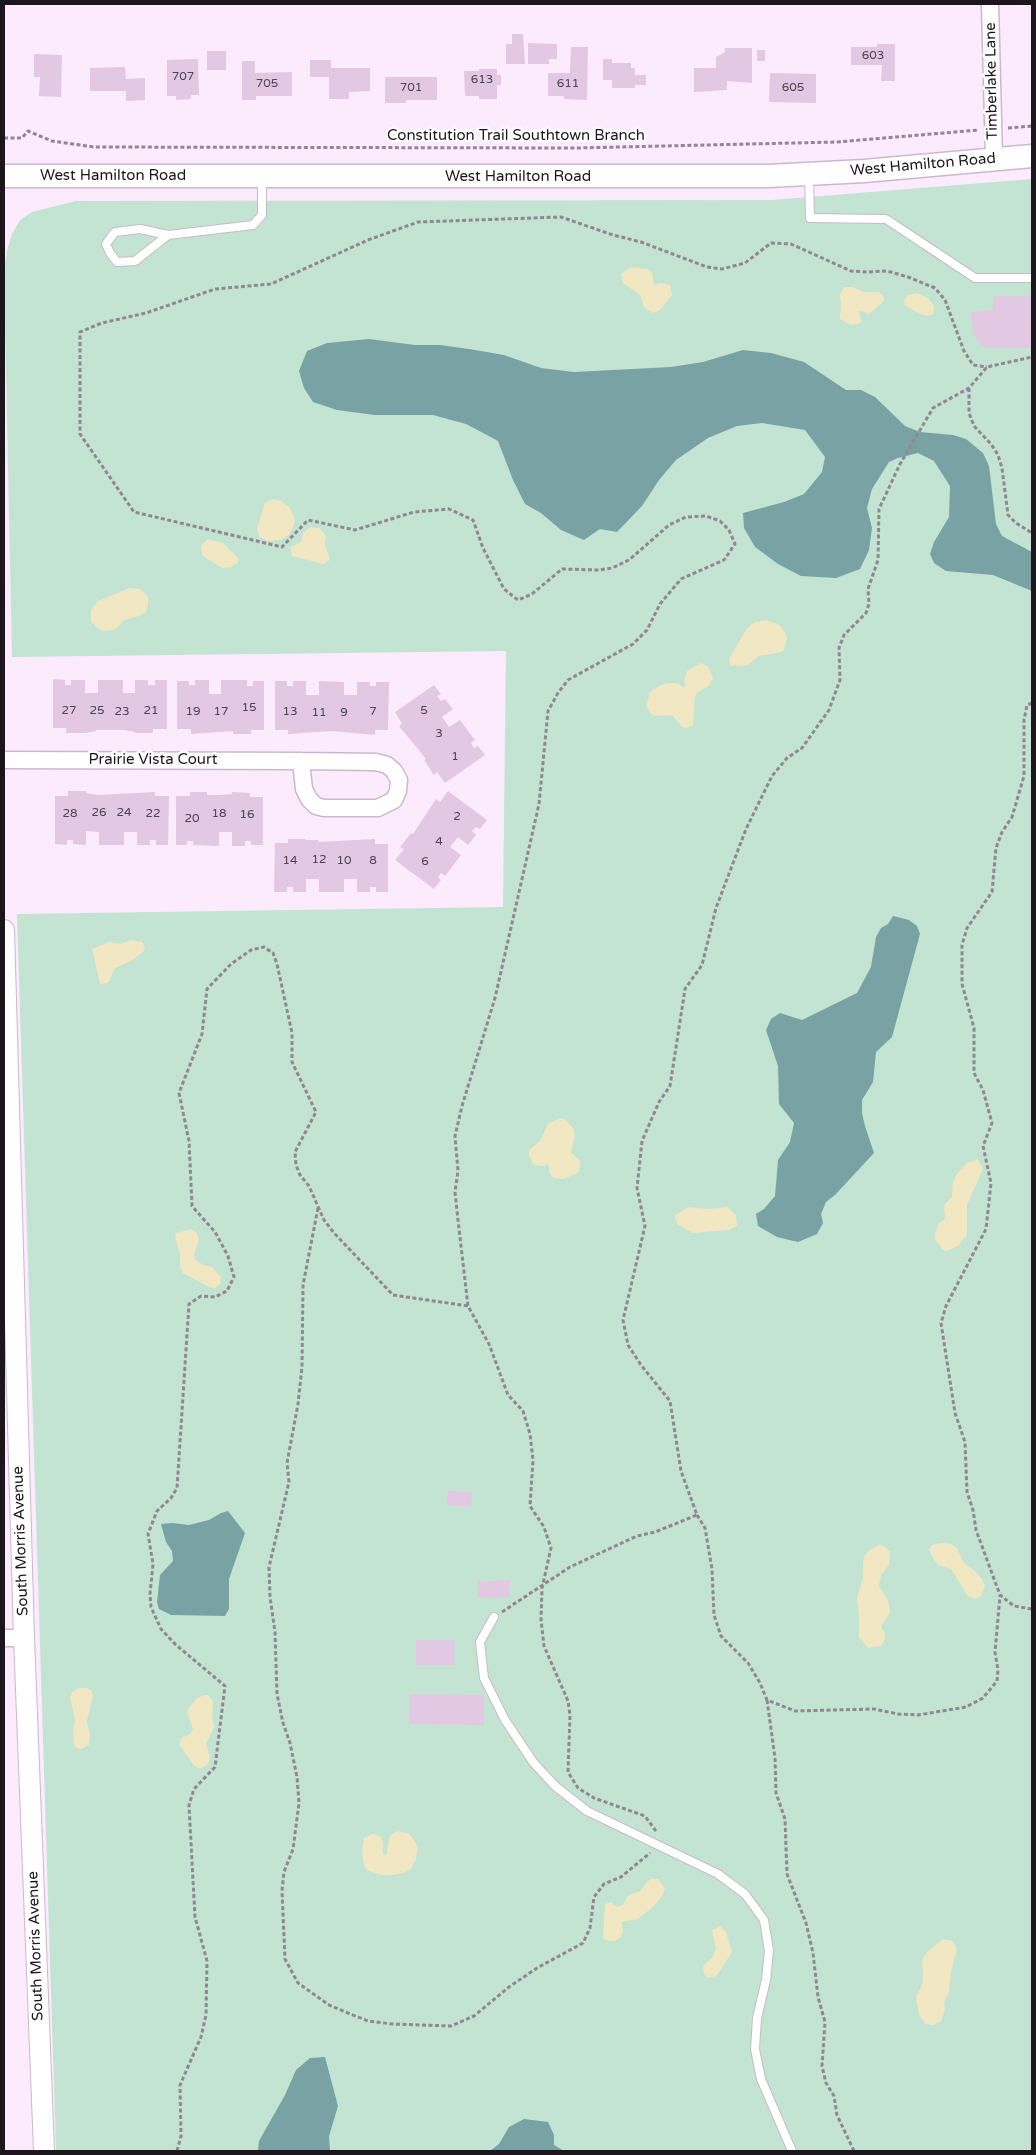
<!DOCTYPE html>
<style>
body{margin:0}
#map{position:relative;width:1036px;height:2155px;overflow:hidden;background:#fceafd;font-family:"Varela Round",sans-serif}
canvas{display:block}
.frame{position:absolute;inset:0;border:5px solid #1c161c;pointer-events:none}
</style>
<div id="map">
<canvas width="1036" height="2155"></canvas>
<div class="frame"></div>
</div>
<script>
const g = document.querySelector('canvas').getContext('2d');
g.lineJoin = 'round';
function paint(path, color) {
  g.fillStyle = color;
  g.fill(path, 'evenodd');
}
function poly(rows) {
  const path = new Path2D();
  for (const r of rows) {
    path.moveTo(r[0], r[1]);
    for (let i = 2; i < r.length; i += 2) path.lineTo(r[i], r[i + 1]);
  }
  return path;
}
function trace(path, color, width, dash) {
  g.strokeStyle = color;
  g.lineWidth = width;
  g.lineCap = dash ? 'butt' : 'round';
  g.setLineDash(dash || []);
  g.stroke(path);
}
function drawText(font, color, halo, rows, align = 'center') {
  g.font = font + ' "Varela Round",sans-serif';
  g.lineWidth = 5;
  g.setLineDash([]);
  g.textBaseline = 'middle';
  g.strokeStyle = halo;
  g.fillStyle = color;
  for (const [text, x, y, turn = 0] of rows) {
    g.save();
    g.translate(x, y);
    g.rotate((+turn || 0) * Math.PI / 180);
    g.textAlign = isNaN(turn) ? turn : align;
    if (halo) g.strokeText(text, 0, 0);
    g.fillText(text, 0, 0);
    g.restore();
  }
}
paint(poly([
 [1032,179,1032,2151,56,2151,17,914,503,907,506,651,12,657,4,274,7,251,12,234,20,220,32,212,76,201,772,200]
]), '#c3e4d2');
paint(poly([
 [631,267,648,269,652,272,654,285,661,283,670,285,672,295,660,310,653,313,649,311,644,307,640,295,623,283,621,274],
 [844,287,852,287,864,292,879,292,884,297,884,301,869,314,861,311,859,312,862,322,852,325,840,319,841,305,840,295],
 [917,293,928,298,933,304,934,308,933,314,927,316,918,313,905,305,904,301,908,295],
 [273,499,281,501,290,508,295,520,294,524,290,534,281,540,267,541,259,537,257,528,265,503],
 [310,527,319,528,326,536,325,544,330,560,323,564,292,556,290,547,301,542,303,533],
 [207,539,223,543,239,559,238,562,231,567,222,568,206,558,202,555,201,546],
 [129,588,140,589,148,597,148,605,146,612,139,616,124,620,118,627,113,630,105,631,97,628,91,621,91,610,93,607,98,601],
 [766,620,780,625,783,629,787,638,784,650,781,652,759,656,747,665,742,666,730,665,729,659,747,628,755,622],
 [701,663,708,666,713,678,709,686,698,692,695,697,693,725,688,728,682,727,672,715,655,716,651,714,646,706,650,692,659,686,668,683,677,683,683,687,686,685,684,681,687,671],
 [131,940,142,942,145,947,144,951,131,961,115,968,108,983,100,984,92,949,109,942,121,944],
 [560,1118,565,1119,574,1129,575,1136,571,1152,580,1161,579,1172,564,1179,554,1178,550,1174,548,1164,544,1166,534,1165,529,1156,529,1150,540,1141,548,1124],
 [978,1159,983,1169,967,1205,967,1235,958,1246,947,1251,943,1250,935,1240,935,1233,939,1223,945,1219,944,1205,952,1197,953,1182,956,1175,967,1163],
 [688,1207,709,1209,727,1207,736,1215,737,1226,729,1230,692,1233,677,1224,675,1219,675,1215],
 [191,1229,197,1233,199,1239,194,1255,195,1259,203,1265,212,1267,221,1277,220,1284,215,1288,209,1287,183,1273,180,1267,180,1253,175,1237,176,1233],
 [941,1543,951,1544,957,1548,964,1563,974,1570,982,1579,985,1586,981,1596,975,1599,967,1595,951,1569,938,1565,933,1558,929,1549,932,1545],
 [879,1545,883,1546,890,1551,889,1565,881,1575,879,1586,888,1600,890,1613,881,1627,885,1633,885,1639,881,1646,868,1648,859,1638,859,1617,857,1597,863,1578,863,1562,865,1555,868,1551],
 [79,1688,87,1688,91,1690,93,1695,87,1721,90,1734,89,1745,81,1749,76,1748,74,1745,73,1730,75,1719,70,1698,72,1692],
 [204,1695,208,1695,213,1701,212,1716,214,1727,206,1744,210,1756,209,1762,206,1766,202,1768,197,1768,192,1763,179,1744,182,1738,190,1734,193,1729,187,1713,188,1709,196,1699],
 [397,1831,408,1833,412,1837,418,1847,416,1859,411,1869,404,1873,392,1875,380,1875,367,1870,364,1866,362,1851,364,1838,373,1834,380,1836,383,1842,383,1854,386,1856,390,1836],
 [650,1879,658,1879,665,1888,663,1895,654,1906,638,1919,622,1922,623,1931,621,1937,615,1941,608,1941,603,1938,605,1904,611,1902,617,1907,623,1905,627,1896,640,1891],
 [720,1926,726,1932,732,1952,720,1971,716,1976,708,1978,704,1974,703,1966,712,1958,716,1949,712,1930],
 [943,1939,953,1941,957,1950,951,1971,949,1992,944,2002,945,2009,941,2021,933,2025,925,2024,919,2015,916,1997,922,1985,923,1972,922,1960,927,1952]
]), '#f1e7c2');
paint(poly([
 [369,339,415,345,440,345,469,349,504,355,541,368,574,372,671,367,703,362,743,350,771,353,804,362,846,390,861,390,875,397,905,426,920,432,953,435,966,439,983,453,989,466,996,524,1002,536,1032,552,1032,591,993,575,946,571,934,563,930,554,934,542,949,517,950,486,934,461,918,453,898,458,889,462,872,489,867,508,872,528,869,550,860,569,836,578,801,576,778,564,755,547,744,528,743,513,784,502,804,494,822,472,825,457,805,430,762,423,737,426,708,438,676,460,659,480,642,506,617,532,600,529,584,540,561,530,541,513,525,504,513,480,498,441,485,434,466,424,433,415,375,415,337,410,313,402,304,388,299,371,307,351,327,343],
 [893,916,909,920,917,926,920,934,892,1037,876,1052,873,1082,862,1100,862,1113,865,1126,874,1153,835,1195,826,1202,821,1214,823,1223,817,1234,798,1242,777,1237,758,1226,756,1214,764,1209,775,1196,778,1160,790,1142,794,1123,779,1104,778,1066,766,1030,771,1019,780,1013,802,1020,857,993,871,967,876,937,881,928,888,924],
 [228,1511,245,1533,229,1579,229,1609,225,1616,171,1615,159,1609,157,1602,160,1575,173,1561,172,1551,166,1542,161,1524,172,1523,189,1525,209,1520,221,1513],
 [325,2057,338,2106,329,2136,330,2151,258,2151,259,2141,285,2095,296,2070,310,2058],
 [524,2119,548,2122,554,2135,554,2145,564,2151,490,2151,499,2144,509,2127]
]), '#78a2a4');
paint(poly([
 [512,34,523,34,525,64,506,64,506,44,512,44],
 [528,43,557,44,557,59,549,59,549,64,528,64],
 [877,44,895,44,895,81,881,81,882,65,851,65,851,47,877,47],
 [571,47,588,47,587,100,564,99,564,96,548,96,548,73,570,73],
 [725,48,752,48,752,83,727,81,727,90,694,92,694,68,716,68,716,57,725,52],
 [757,50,765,50,765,61,757,61],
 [207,51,226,51,226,70,207,70],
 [34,54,62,55,61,97,39,96,40,77,34,77],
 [198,59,199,95,191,95,191,99,176,100,176,96,167,96,167,60],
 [603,59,612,59,612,63,631,63,631,68,635,68,635,75,646,75,646,85,635,85,635,88,612,88,612,80,603,80],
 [310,60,331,60,331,68,370,68,370,91,349,92,349,99,329,99,329,77,310,77],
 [242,61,255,61,255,73,292,72,292,96,256,96,256,100,242,100],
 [125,67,126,79,145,78,145,100,126,101,126,91,90,91,90,68],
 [479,69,497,69,497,75,501,75,501,85,497,85,497,99,479,99,479,96,465,96,464,71,479,71],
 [770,73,816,74,816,103,769,102],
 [385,77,437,77,437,100,406,100,406,103,385,103],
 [994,296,1032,296,1032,348,987,348,979,343,973,333,971,312,993,310],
 [53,679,65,680,65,685,71,685,71,680,85,680,85,693,98,693,98,680,123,680,123,693,135,693,135,680,148,680,148,685,155,685,155,680,167,680,167,729,153,729,153,733,135,733,135,732,123,730,96,730,96,731,85,733,66,733,66,728,53,728],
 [195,680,209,680,209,694,221,694,221,680,247,680,247,686,253,686,253,681,264,681,264,730,251,730,251,734,233,734,233,731,191,734,191,729,177,729,177,681,189,681,189,685,195,685],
 [275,681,287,681,287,686,293,686,293,681,306,681,306,695,319,695,319,681,344,682,344,695,357,695,357,682,370,682,370,686,376,686,376,682,389,682,388,730,375,730,375,735,331,731,288,734,288,730,275,730],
 [434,685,441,694,437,696,441,701,445,699,453,709,442,717,449,727,460,720,475,740,471,743,474,748,478,746,485,755,445,783,437,772,434,775,424,760,426,759,399,726,402,724,395,712],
 [68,791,86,791,86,793,98,795,155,792,155,796,169,796,168,845,156,845,156,840,150,840,150,845,137,845,137,832,124,832,124,845,99,845,99,832,86,831,86,845,73,844,73,840,67,840,67,845,55,844,55,796,68,796],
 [448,791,487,820,480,829,476,827,472,831,476,835,468,845,458,837,450,847,461,855,445,876,441,873,438,877,441,880,434,889,395,860,404,849,400,847,411,833,413,834,436,799,440,802],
 [190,792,207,792,207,795,220,795,232,794,232,792,250,793,250,797,263,797,263,845,251,845,251,841,245,841,245,846,232,846,232,832,219,832,219,846,193,845,193,841,187,841,187,845,176,845,176,796,190,796],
 [288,839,306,839,306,840,318,840,318,842,375,839,375,844,388,844,388,892,376,892,376,887,370,887,370,892,357,892,357,879,344,879,344,892,319,892,319,879,306,879,306,892,293,892,293,887,287,887,287,892,274,892,275,843,288,843],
 [448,1491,472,1492,471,1507,446,1505],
 [510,1580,509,1597,478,1598,478,1582],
 [416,1640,454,1640,455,1665,416,1665],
 [410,1694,484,1695,484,1725,409,1724]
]), '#e2c8e3');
const service = poly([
 [809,176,810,218,886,219,975,278,1032,278],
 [168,235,135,261,117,262,110,253,106,244,115,232,140,229,168,235,253,225,262,215,262,178],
 [494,1617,480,1642,484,1678,505,1720,533,1762,555,1786,587,1811,718,1874,745,1894,764,1920,769,1951,766,1980,757,2018,755,2049,761,2079,792,2151]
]);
const minor = poly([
 [990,4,994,159],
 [4,760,301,761,376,762,387,765,394,771,399,780,398,791,394,800,378,808,324,808,316,806,309,799,304,789,301,761],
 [4,1638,24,1638]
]);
const tertiary = poly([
 [4,930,24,1638,44,2151]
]);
const secondary = poly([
 [4,176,769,176,864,171,1032,156]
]);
trace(service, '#cab9cb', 10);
trace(minor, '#cab9cb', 19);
trace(tertiary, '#cab9cb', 22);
trace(secondary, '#cab9cb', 25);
trace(poly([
 [1008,128,1032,126],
 [4,138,22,138,28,131,52,141,94,147,576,148,837,142,979,130],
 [969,388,969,413,974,426,991,444,998,455,1002,468,1008,515,1016,523,1032,533],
 [1032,703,1027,705,1024,720,1024,776,1012,817,1002,832,996,848,992,892,967,928,962,945,962,984,974,1028,974,1073,983,1090,992,1123,983,1146,991,1183,986,1229,946,1306,941,1323,955,1413,965,1442,967,1492,973,1510,976,1530,1000,1595,1014,1606,1032,1609],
 [318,1208,303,1285,302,1367,298,1404,287,1463,289,1482,269,1567,270,1597,275,1632,277,1694,283,1723,290,1743,297,1777,299,1803,293,1849,284,1872,282,1891,285,1959,298,1983,329,2005,348,2013,368,2021,392,2024,451,2026,474,2016,509,1987,537,1968,583,1943,590,1928,594,1897,604,1884,621,1877,650,1853],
 [697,1515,705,1528,712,1569,714,1615,721,1636,748,1663,760,1683,767,1700,795,1711,874,1709,898,1714,918,1715,966,1707,983,1698,997,1681,998,1670,995,1652,1000,1596],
 [502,1612,570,1567,637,1536,655,1532,697,1515,681,1471,670,1401,641,1365,628,1345,623,1320,645,1226,637,1188,642,1141,659,1102,670,1086,685,989,702,965,716,908,746,829,772,776,787,758,802,748,829,710,840,680,839,648,844,635,866,613,869,604,868,589,878,560,879,509,900,464,933,408,969,388,987,367,1032,357],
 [767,1700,775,1758,776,1793,785,1819,787,1874,806,1923,813,1953,818,1997,825,2022,822,2066,826,2083,834,2096,837,2115,854,2151],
 [656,1831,645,1816,594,1798,578,1788,568,1772,570,1715,568,1701,544,1646,541,1620,542,1588,551,1548,544,1527,530,1506,533,1460,530,1434,523,1411,508,1395,489,1344,468,1306,458,1220,455,1192,458,1171,455,1136,462,1106,495,998,539,804,548,711,558,693,568,680,633,644,647,630,660,604,681,579,724,560,735,544,729,530,720,521,706,516,686,517,669,525,629,560,612,568,599,570,562,569,532,594,518,600,504,589,483,548,473,520,449,509,414,512,355,530,308,520,282,547,134,512,80,434,80,332,102,323,146,313,215,289,271,284,368,240,418,222,561,217,613,235,641,242,707,267,722,269,745,263,771,243,791,244,851,271,867,272,887,271,908,277,935,288,945,300,964,351,973,365,987,367],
 [177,2151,181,2136,180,2085,201,2037,206,2015,207,1961,195,1917,189,1805,194,1789,215,1767,225,1686,175,1644,161,1629,151,1607,150,1594,153,1564,148,1534,157,1511,171,1498,177,1488,189,1304,201,1296,215,1297,227,1291,234,1277,228,1256,215,1232,192,1206,189,1141,179,1093,202,1034,207,989,231,964,251,950,264,947,273,953,277,964,292,1033,292,1062,316,1112,295,1152,296,1165,300,1175,309,1186,324,1220,334,1233,393,1295,468,1306]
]), '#928692', 3, [4, 2.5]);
trace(service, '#fff', 8);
trace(minor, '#fff', 16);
trace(tertiary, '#fff', 20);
trace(secondary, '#fff', 22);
drawText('12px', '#4e424e', null, [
 ["603",873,56],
 ["707",183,77],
 ["613",482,80],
 ["705",267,84],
 ["611",568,84],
 ["701",411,88],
 ["605",793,88],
 ["15",249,708],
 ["27",69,711],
 ["25",97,711],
 ["21",151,711],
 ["5",424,711],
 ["23",122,712],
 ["19",193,712],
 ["17",221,712],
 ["13",290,712],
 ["7",373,712],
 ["11",319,713],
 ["9",344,713],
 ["3",439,734],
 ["1",455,757],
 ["26",99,813],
 ["24",124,813],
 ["28",70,814],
 ["22",153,814],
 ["18",219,814],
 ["16",247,815],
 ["2",457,817],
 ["20",192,819],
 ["4",439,842],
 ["12",319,860],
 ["14",290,861],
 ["10",344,861],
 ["8",373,861],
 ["6",425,862]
]);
drawText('15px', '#1c161c', '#fff', [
 ["Timberlake Lane",992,81,-91],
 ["Constitution Trail Southtown Branch",516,136],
 ["West Hamilton Road",923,165,-5],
 ["West Hamilton Road",113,176],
 ["West Hamilton Road",518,177],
 ["Prairie Vista Court",153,760],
 ["South Morris Avenue",21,1541,-92],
 ["South Morris Avenue",36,1946,-92]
]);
</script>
